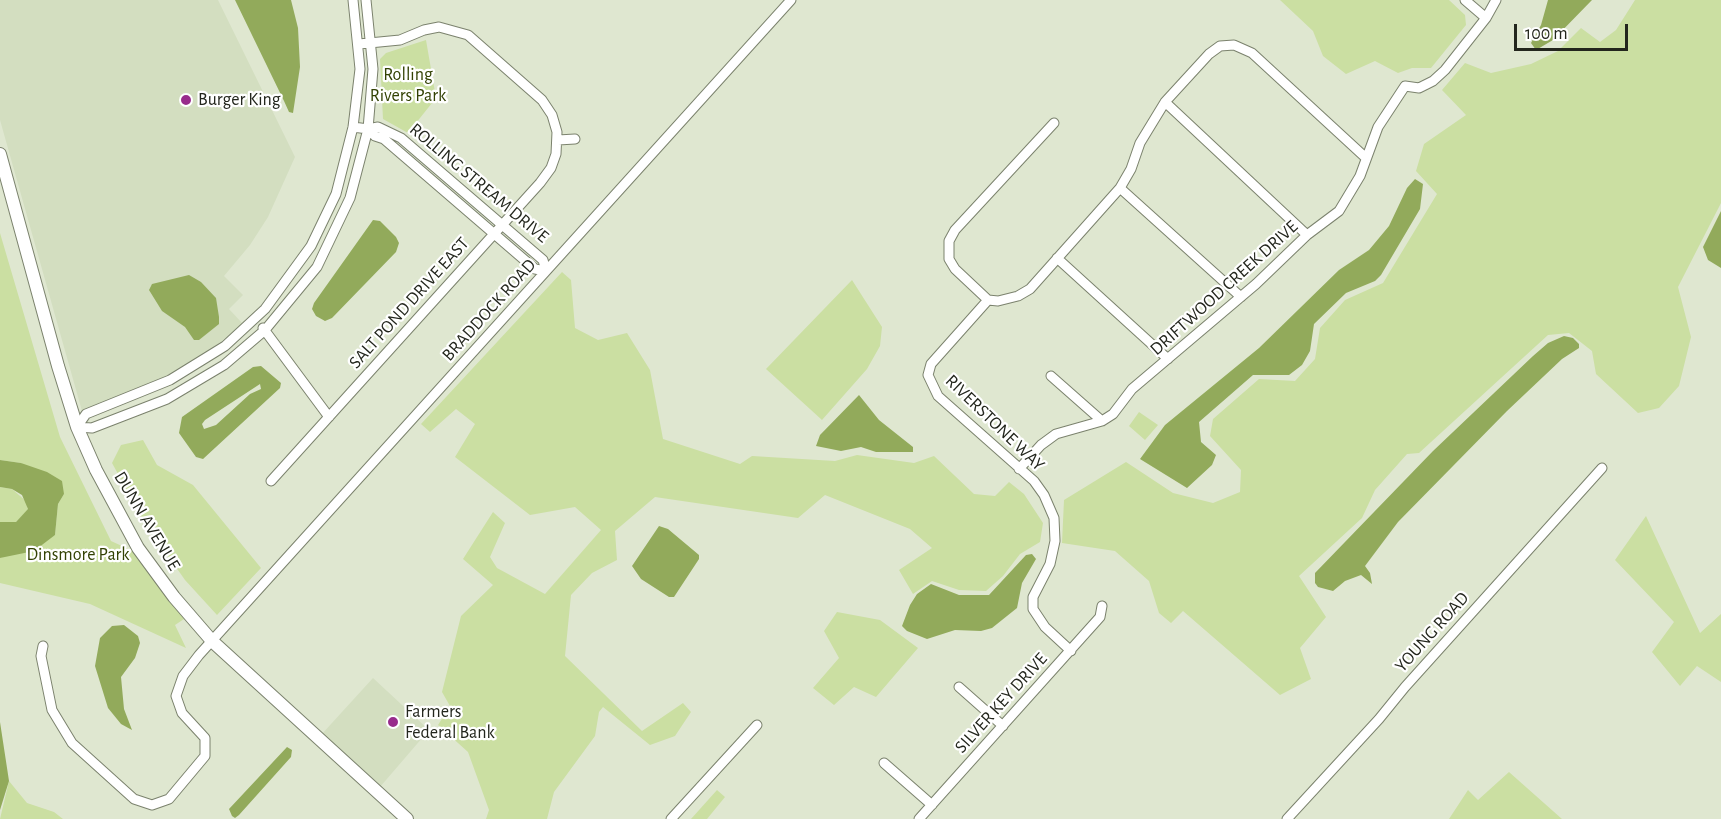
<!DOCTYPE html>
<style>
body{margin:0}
#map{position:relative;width:1721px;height:819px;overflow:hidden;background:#dfe7d0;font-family:"Alegreya Sans",sans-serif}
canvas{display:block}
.scale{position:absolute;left:1514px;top:24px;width:114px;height:27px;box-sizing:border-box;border:3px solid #23261d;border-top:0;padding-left:8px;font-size:18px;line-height:21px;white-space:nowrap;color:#23261d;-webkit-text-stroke:4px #fff;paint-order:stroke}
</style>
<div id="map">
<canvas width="1721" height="819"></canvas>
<div class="scale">100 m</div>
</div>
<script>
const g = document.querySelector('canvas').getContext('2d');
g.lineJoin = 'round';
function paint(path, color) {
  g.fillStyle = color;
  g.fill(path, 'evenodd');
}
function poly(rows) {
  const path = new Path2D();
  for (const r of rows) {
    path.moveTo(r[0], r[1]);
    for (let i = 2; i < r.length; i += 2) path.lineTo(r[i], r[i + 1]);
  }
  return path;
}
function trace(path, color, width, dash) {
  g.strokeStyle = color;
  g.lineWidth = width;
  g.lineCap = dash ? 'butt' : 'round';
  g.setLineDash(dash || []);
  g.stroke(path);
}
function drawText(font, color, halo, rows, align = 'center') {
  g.font = font + ' "Alegreya Sans",sans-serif';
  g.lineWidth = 4.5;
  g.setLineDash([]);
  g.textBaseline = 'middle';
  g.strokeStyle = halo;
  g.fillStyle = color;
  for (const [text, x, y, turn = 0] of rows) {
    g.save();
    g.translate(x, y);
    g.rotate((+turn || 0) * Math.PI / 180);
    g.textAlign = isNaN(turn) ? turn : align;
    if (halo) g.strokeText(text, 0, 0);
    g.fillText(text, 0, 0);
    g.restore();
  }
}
paint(poly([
 [0,0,218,0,295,157,268,217,250,245,224,276,243,295,229,309,243,324,204,355,164,377,82,411,0,120],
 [373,678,429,730,380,787,321,735]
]), '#d3dec0');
paint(poly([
 [1280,0,1449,0,1465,15,1466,25,1431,68,1412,68,1398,73,1375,61,1346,74,1323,56,1313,31],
 [1635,0,1721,0,1721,203,1678,287,1691,337,1679,386,1659,408,1638,413,1596,374,1592,351,1569,333,1548,335,1419,453,1407,454,1375,490,1362,518,1299,576,1326,617,1300,648,1311,679,1280,695,1183,611,1171,623,1159,613,1149,581,1115,551,1062,543,1064,500,1126,462,1173,493,1213,503,1240,492,1241,470,1210,436,1213,419,1259,379,1295,381,1315,359,1320,328,1345,300,1383,283,1437,194,1416,171,1424,144,1466,115,1442,90,1465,63,1491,73,1531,64,1558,51,1581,28,1600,42,1616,30],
 [426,40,436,98,408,133,383,119,380,59,386,53],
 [0,233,60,437,111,541,133,551,184,619,175,625,186,648,90,604,0,583,0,558,55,535,58,504,64,494,21,463,0,460],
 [562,272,571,280,575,328,598,340,627,333,650,370,663,439,740,464,752,456,835,461,857,455,914,463,934,456,974,494,995,496,1009,482,1024,494,1043,523,1040,542,1020,554,1003,576,986,591,959,590,932,581,913,594,899,570,932,548,910,529,825,495,798,518,655,497,615,531,617,560,592,573,571,595,565,656,642,731,683,703,691,712,675,736,650,745,603,707,599,712,595,736,554,792,547,819,486,819,489,810,468,752,438,725,450,706,442,692,461,616,493,585,463,559,493,512,505,523,490,557,497,568,545,594,601,530,575,507,530,515,455,457,475,424,456,409,430,432,421,424],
 [852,280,882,327,880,346,867,369,822,420,766,369],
 [1139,412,1158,425,1145,440,1129,426],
 [143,440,157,465,193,485,261,568,217,615,185,580,145,523,112,463,121,445],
 [0,487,12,489,27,502,28,510,16,522,0,522],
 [1646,516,1700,633,1721,614,1721,682,1697,666,1680,686,1652,652,1674,622,1615,560],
 [837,612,880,620,918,648,876,697,854,687,834,705,813,688,839,658,824,631],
 [1509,772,1562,819,1449,819,1468,790,1478,800],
 [9,781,27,803,54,812,63,819,0,819],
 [717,790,725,797,707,819,691,819]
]), '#cbdfa2');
paint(poly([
 [235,0,291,0,298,28,300,67,293,113,289,112,284,101],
 [1548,0,1592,0,1553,40,1536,50,1531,43,1541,25],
 [1415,179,1423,184,1420,209,1381,275,1375,281,1346,293,1314,324,1310,351,1302,365,1289,375,1253,375,1199,422,1201,442,1216,455,1212,465,1187,488,1140,459,1165,425,1259,348,1339,270,1369,250,1389,226,1407,188],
 [1721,211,1721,268,1708,260,1703,247],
 [373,220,380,221,396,237,399,243,396,252,332,318,325,321,316,316,312,309,314,303],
 [189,275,201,282,216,298,219,317,219,324,199,340,194,340,185,327,162,311,149,290,152,284],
 [1564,336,1573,338,1579,344,1579,348,1562,359,1507,411,1398,522,1365,566,1370,573,1372,584,1361,575,1345,581,1333,591,1318,587,1315,583,1315,573,1433,451,1533,356,1548,343],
 [261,366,281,383,280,388,203,459,196,457,179,433,182,417,253,367],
 [260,384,261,389,250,394,216,425,204,429,202,424,205,420],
 [859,395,879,420,913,447,913,452,876,452,861,447,841,451,816,446,820,435],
 [0,460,21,463,47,472,62,481,64,494,58,504,55,535,34,551,0,558,0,522,16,522,28,509,22,495,12,489,0,487],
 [659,526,668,529,699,555,699,559,674,597,669,597,641,579,632,566],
 [1032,554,1036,559,1022,583,1017,608,992,628,981,631,955,630,927,639,907,631,902,626,910,605,917,594,931,584,959,595,989,595,1026,555],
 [124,625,138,636,140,643,135,658,121,677,124,709,132,730,121,724,108,708,95,666,100,638,112,626],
 [0,722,9,781,0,810],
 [287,747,292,750,291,757,239,815,235,818,232,816,229,809]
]), '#92aa5b');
const minor = poly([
 [1465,0,1486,18],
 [1165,102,1307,235],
 [353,127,368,129,378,127,401,138,543,260,546,271],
 [368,129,375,136,384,139,535,269,546,271],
 [558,140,575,139],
 [1120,188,1241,297],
 [1057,258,1168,359],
 [988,300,955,269,949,259,949,241,955,230,1054,123],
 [263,328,329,417],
 [1051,376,1102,421],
 [77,427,92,428,167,399,224,365,265,330,317,267,350,198,368,129,373,69,366,0],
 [77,427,86,414,170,380,225,346,265,309,311,246,336,194,353,127,360,69,353,0],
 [1019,469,1041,445,1056,434,1102,421,1113,414,1132,389,1256,284,1307,235,1339,211,1360,176,1378,127,1405,86,1419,88,1433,81,1445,70,1486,18,1496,0],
 [271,481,540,183,551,168,556,154,557,132,552,115,542,100,468,35,439,27,424,30,400,40,359,44],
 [43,646,41,656,52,710,72,743,134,799,152,805,169,799,205,756,205,738,182,713,176,696,183,676,199,655,791,0],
 [1071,651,1045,627,1033,609,1033,597,1050,564,1055,541,1054,518,1044,495,1034,481,938,396,928,375,931,364,988,300,998,301,1018,296,1030,289,1120,188,1131,169,1140,143,1165,102,1209,54,1220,46,1234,45,1252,53,1366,158],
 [959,687,1003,726],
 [884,763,932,805],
 [671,819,757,725],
 [919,819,1100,617,1102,606],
 [1287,819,1379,719,1405,687,1602,468]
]);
const major = poly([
 [0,154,58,366,77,427,96,470,138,548,174,597,212,641,407,819]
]);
trace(minor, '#7b826d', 11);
trace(major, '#7b826d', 14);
trace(minor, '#fff', 9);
trace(major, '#fff', 12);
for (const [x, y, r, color] of [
 [186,100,6,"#982b8c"],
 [393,722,6,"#982b8c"]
]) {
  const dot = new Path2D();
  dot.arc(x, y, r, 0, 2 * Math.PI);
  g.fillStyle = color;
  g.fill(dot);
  trace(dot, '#fff', 2);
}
drawText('18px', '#324103', '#fff', [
 ["Rolling",408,75],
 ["Rivers Park",408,96],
 ["Dinsmore Park",78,555]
]);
drawText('18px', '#23261d', '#fff', [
 ["Burger King",198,100],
 ["Farmers",405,712],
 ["Federal Bank",405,733]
], 'left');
drawText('18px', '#23261d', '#fff', [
 ["ROLLING STREAM DRIVE",479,183,40],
 ["DRIFTWOOD CREEK DRIVE",1224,288,-42],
 ["SALT POND DRIVE EAST",409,303,-48],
 ["BRADDOCK ROAD",489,310,-48],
 ["RIVERSTONE WAY",995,423,44],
 ["DUNN AVENUE",147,521,59],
 ["YOUNG ROAD",1432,632,-48],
 ["SILVER KEY DRIVE",1001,703,-48]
]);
</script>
